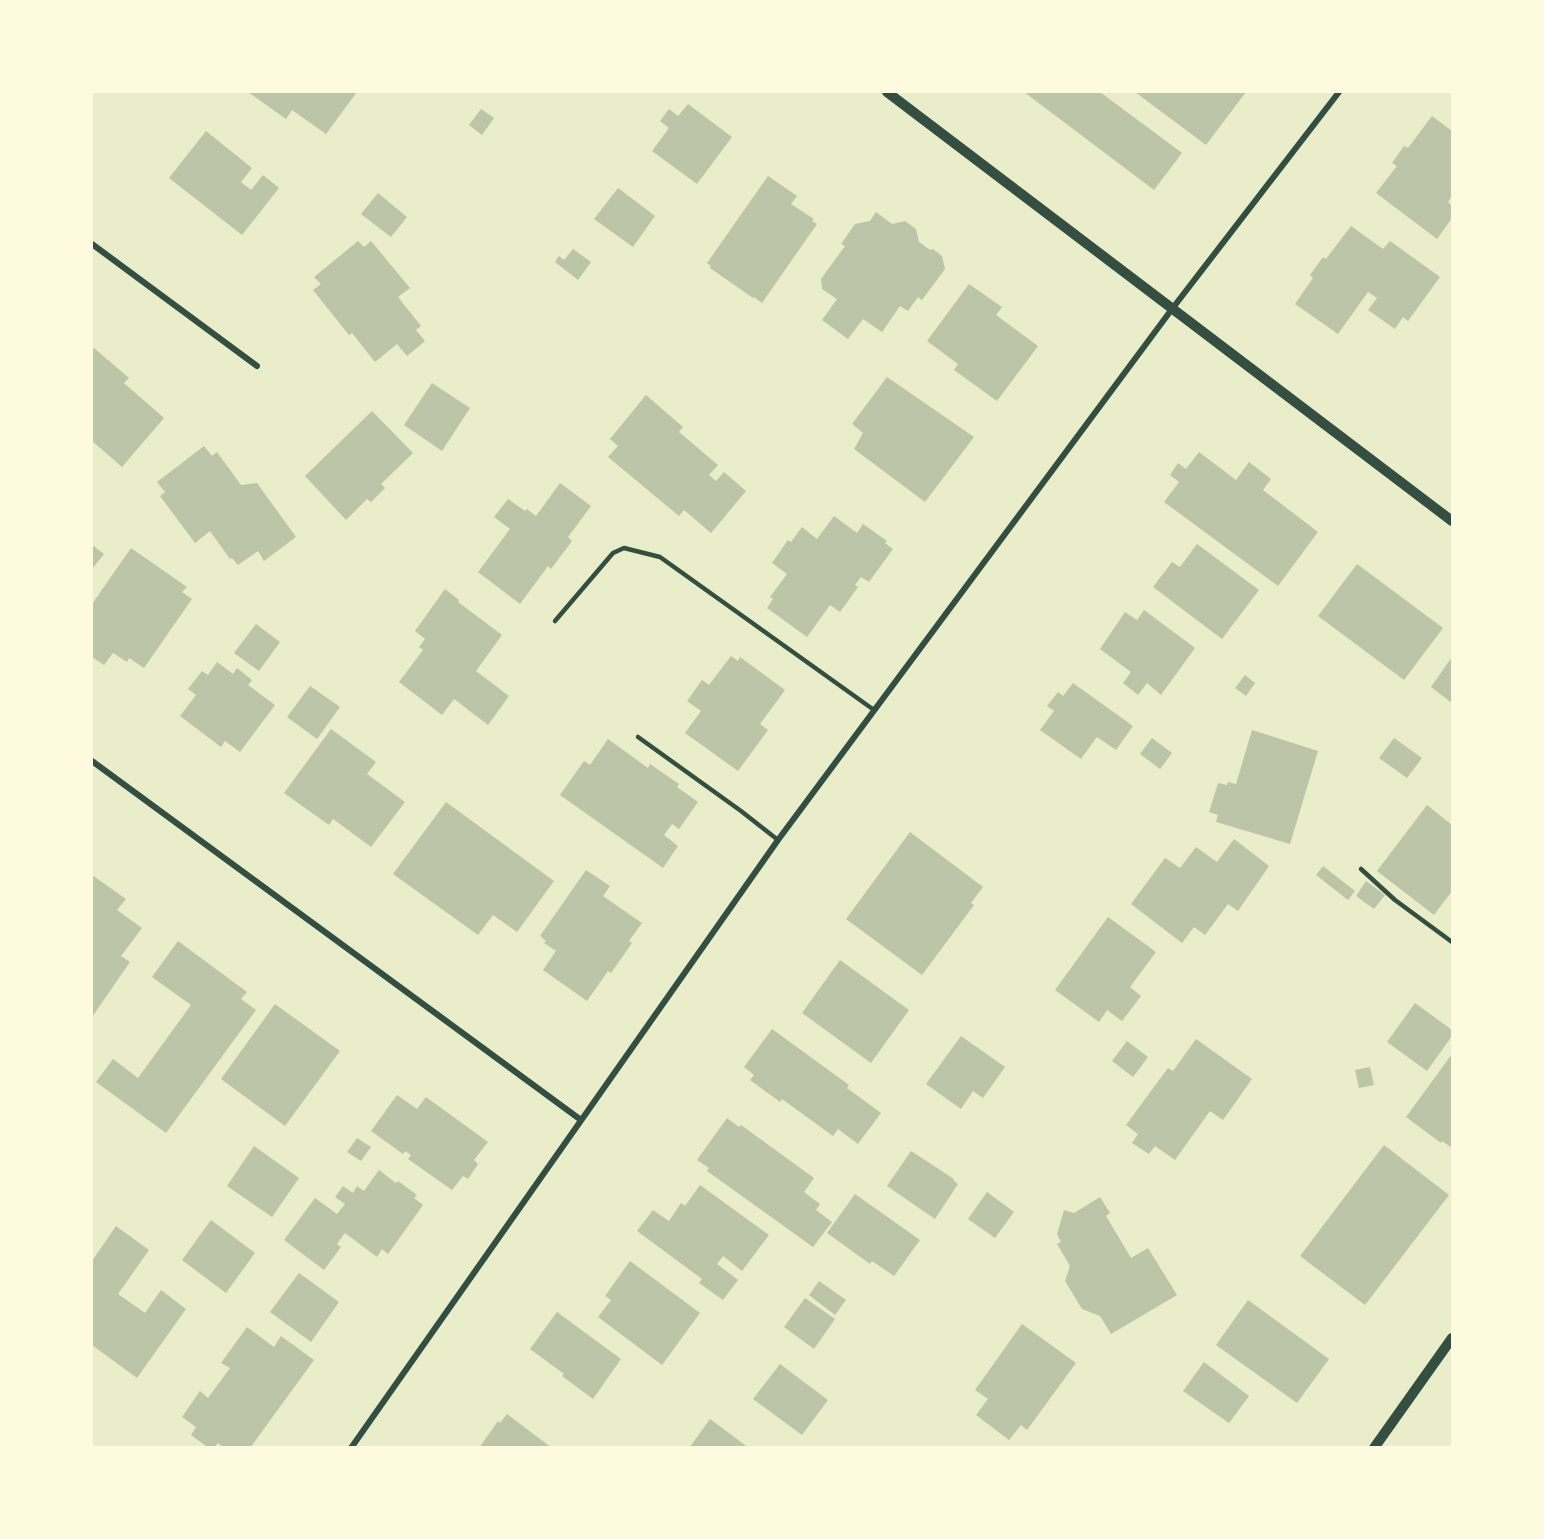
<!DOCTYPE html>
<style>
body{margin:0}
#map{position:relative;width:1544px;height:1539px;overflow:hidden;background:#e9edc9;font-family:"Public Sans",sans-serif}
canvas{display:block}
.frame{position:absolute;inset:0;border:93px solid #fefae0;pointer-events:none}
</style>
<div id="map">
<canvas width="1544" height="1539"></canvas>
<div class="frame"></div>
</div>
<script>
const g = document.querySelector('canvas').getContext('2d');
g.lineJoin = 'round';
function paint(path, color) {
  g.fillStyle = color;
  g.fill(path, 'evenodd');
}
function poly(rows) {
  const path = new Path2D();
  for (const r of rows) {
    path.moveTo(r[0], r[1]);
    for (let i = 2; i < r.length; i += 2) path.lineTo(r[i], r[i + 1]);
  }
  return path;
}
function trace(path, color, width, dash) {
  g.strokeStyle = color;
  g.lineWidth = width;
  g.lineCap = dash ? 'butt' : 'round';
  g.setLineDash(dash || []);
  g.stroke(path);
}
paint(poly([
 [248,92,357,92,326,134,292,110,286,119],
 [1024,92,1100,92,1182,153,1154,190],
 [1135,92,1246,92,1206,145],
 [688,104,732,137,697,184,652,151,669,128,660,121,669,109,678,116],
 [481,109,494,118,482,135,469,125],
 [1432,116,1452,131,1452,196,1448,202,1452,206,1452,218,1437,239,1376,193,1397,166,1392,163,1404,146,1408,148],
 [206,131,252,168,241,182,251,190,263,175,279,188,242,235,169,178],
 [768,176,797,196,791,204,814,219,812,221,817,224,762,303,754,297,753,298,710,268,711,266,707,263],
 [618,188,655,216,633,247,594,219],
 [378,193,407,217,391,237,361,214],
 [876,212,892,224,905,221,916,229,919,242,930,250,933,249,942,256,945,269,922,300,918,297,908,311,900,306,882,332,863,319,848,339,822,320,837,299,822,289,821,279,845,246,841,244,855,224,870,221],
 [1351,226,1383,249,1390,241,1440,277,1408,321,1403,317,1395,329,1368,310,1377,298,1368,292,1338,334,1295,304,1313,278,1310,275,1323,257,1326,259],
 [358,241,364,247,371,241,410,288,398,297,421,326,416,330,425,341,407,356,397,344,375,362,352,333,349,335,313,290,321,284,314,277],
 [573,249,591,262,578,280,555,262,559,256,564,260],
 [969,284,1002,307,996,315,1038,346,997,401,954,370,958,364,927,341],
 [94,348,129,378,124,383,164,418,122,467,92,441,92,351],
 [887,377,974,437,925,502,854,449,863,433,852,424],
 [432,383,470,408,442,451,404,425],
 [646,395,683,427,679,432,718,465,709,475,716,481,724,472,746,491,711,533,684,510,679,516,608,457,618,446,610,439],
 [372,411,413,453,381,484,385,488,371,502,367,499,346,520,305,476],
 [204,446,212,456,217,452,241,485,257,483,296,537,264,561,258,551,238,565,232,558,230,559,210,531,195,543,160,496,165,492,157,482],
 [1199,452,1236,480,1249,462,1271,479,1263,490,1318,532,1278,586,1164,502,1179,482,1170,475,1178,463,1186,469],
 [560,483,591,506,568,537,572,541,551,569,548,566,520,604,478,572,510,529,494,517,508,499,525,511,527,509,536,516],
 [834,516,857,533,863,524,887,541,885,543,893,549,869,582,861,577,855,585,858,587,840,612,830,605,807,637,767,608,773,599,770,597,787,574,772,563,788,540,791,542,802,527,817,539],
 [1197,544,1259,590,1222,639,1153,587,1172,562,1180,567],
 [92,545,104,554,92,569],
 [131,548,187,587,182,592,192,599,144,668,129,658,127,662,113,653,104,665,92,657,92,604],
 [1357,564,1443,628,1404,680,1318,616],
 [445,589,459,600,458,602,502,635,476,671,509,696,488,725,454,699,442,715,399,682,423,650,419,647,425,639,415,631],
 [1144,610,1195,648,1161,695,1147,683,1138,695,1123,683,1131,672,1100,649,1125,612,1137,620],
 [256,624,280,642,259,671,234,653],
 [731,656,738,661,740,657,785,690,760,724,768,730,738,771,685,733,701,711,687,701,702,680,709,685],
 [1452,657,1452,703,1431,687],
 [217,662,233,674,237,668,252,680,248,685,275,705,240,752,225,741,221,747,180,716,196,695,188,689,202,671,208,675],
 [1245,675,1255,683,1246,696,1235,688],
 [1073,683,1133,726,1116,750,1097,737,1081,759,1040,730,1054,711,1047,706,1058,692,1063,696],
 [310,686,340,707,317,739,287,717],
 [331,729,376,762,367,774,405,802,371,847,333,819,329,825,284,793],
 [1252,730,1318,751,1290,844,1216,822,1218,815,1209,812,1218,783,1227,785,1228,782,1236,784],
 [1152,738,1172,753,1160,769,1140,754],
 [1394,738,1422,758,1407,778,1379,758],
 [608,739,648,768,650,764,679,784,677,787,698,802,679,829,672,824,664,835,678,846,663,868,560,795,584,761,590,765],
 [446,802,554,881,517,932,493,915,478,935,393,874],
 [1427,805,1452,825,1452,891,1434,915,1377,871],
 [910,832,983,887,971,903,974,905,922,975,846,919],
 [1234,839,1269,866,1238,911,1228,904,1205,935,1194,927,1182,943,1131,904,1165,858,1180,868,1196,847,1217,862],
 [1323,866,1355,891,1348,900,1316,875],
 [586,870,610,886,603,896,642,923,629,941,632,943,611,973,608,971,587,1001,543,970,556,951,544,943,546,941,540,936],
 [92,875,126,899,117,910,142,928,121,956,130,962,92,1017],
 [1366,881,1385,895,1374,909,1356,896],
 [1108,917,1156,952,1130,987,1141,996,1122,1021,1107,1010,1099,1022,1055,990],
 [178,941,247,992,241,999,256,1010,166,1133,96,1082,113,1059,138,1078,191,1005,152,977],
 [840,960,909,1010,871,1063,802,1013],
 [1415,1003,1452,1030,1452,1036,1427,1071,1387,1042],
 [275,1004,340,1051,285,1126,221,1079],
 [772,1029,849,1085,847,1088,881,1113,858,1144,838,1129,833,1136,782,1099,780,1102,750,1080,754,1075,744,1067],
 [961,1036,1005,1067,983,1098,973,1091,961,1109,926,1084],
 [1196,1039,1252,1079,1223,1120,1210,1111,1175,1160,1155,1146,1149,1154,1132,1143,1138,1134,1126,1125,1168,1068,1173,1071],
 [1127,1041,1148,1057,1133,1077,1112,1061],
 [1452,1054,1452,1148,1442,1141,1441,1143,1406,1117],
 [1370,1067,1374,1085,1359,1088,1355,1070],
 [397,1095,417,1109,426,1097,488,1142,474,1160,478,1164,468,1179,463,1176,452,1190,408,1159,411,1155,405,1151,403,1154,371,1131],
 [727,1118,739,1127,741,1125,814,1178,804,1192,820,1204,816,1210,832,1222,813,1247,707,1171,709,1168,697,1160],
 [357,1138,371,1147,361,1161,347,1152],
 [1384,1145,1449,1195,1365,1305,1300,1256],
 [254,1146,299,1178,272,1217,227,1186],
 [911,1151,954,1179,953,1180,958,1184,935,1219,887,1186],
 [379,1170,396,1183,398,1181,417,1195,414,1198,423,1205,388,1254,382,1249,377,1257,345,1233,337,1244,341,1247,324,1270,284,1240,315,1198,337,1214,345,1204,335,1197,343,1186,353,1193,357,1186,364,1191],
 [700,1185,769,1235,742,1271,723,1256,717,1264,738,1280,723,1300,699,1283,702,1279,637,1231,653,1210,669,1221,681,1203,685,1206],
 [987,1192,1014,1212,995,1238,968,1219],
 [855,1194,920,1240,894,1276,872,1261,870,1264,827,1233],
 [1100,1197,1110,1213,1106,1216,1131,1258,1148,1248,1177,1295,1111,1334,1100,1316,1082,1309,1065,1281,1070,1266,1057,1244,1061,1242,1057,1234,1064,1210,1074,1213],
 [211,1220,255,1253,226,1293,182,1260],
 [116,1226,149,1250,118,1294,145,1313,161,1290,186,1309,137,1378,92,1345,92,1261],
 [630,1261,700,1313,662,1365,598,1317,611,1300,605,1296],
 [299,1273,339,1302,311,1342,270,1312],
 [819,1281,846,1300,835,1315,809,1295],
 [805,1298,835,1319,814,1349,784,1327],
 [1248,1300,1329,1359,1297,1403,1216,1345],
 [557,1312,621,1359,593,1399,562,1376,564,1374,530,1349],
 [1022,1324,1076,1363,1027,1430,1021,1425,1009,1440,976,1415,988,1399,975,1390],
 [247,1327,274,1347,281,1336,314,1360,250,1448,224,1448,218,1443,214,1448,209,1448,191,1435,196,1427,182,1417,200,1391,208,1398,230,1368,221,1363],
 [1204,1362,1249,1396,1229,1423,1183,1391],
 [780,1364,828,1400,802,1435,753,1399],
 [507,1414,552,1448,479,1448,498,1421,500,1423],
 [710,1419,749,1448,689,1448]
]), '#bcc5a7');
trace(poly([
 [555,621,613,553,624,548,660,557,874,710],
 [638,737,741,811,778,840],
 [1361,869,1395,900,1452,942]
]), '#344e41', 4.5);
trace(poly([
 [92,244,257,366],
 [92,761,581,1120],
 [351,1448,778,840,1172,309,1339,92]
]), '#344e41', 6);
trace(poly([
 [887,92,1452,521],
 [1374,1448,1452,1338]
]), '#344e41', 10);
</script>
